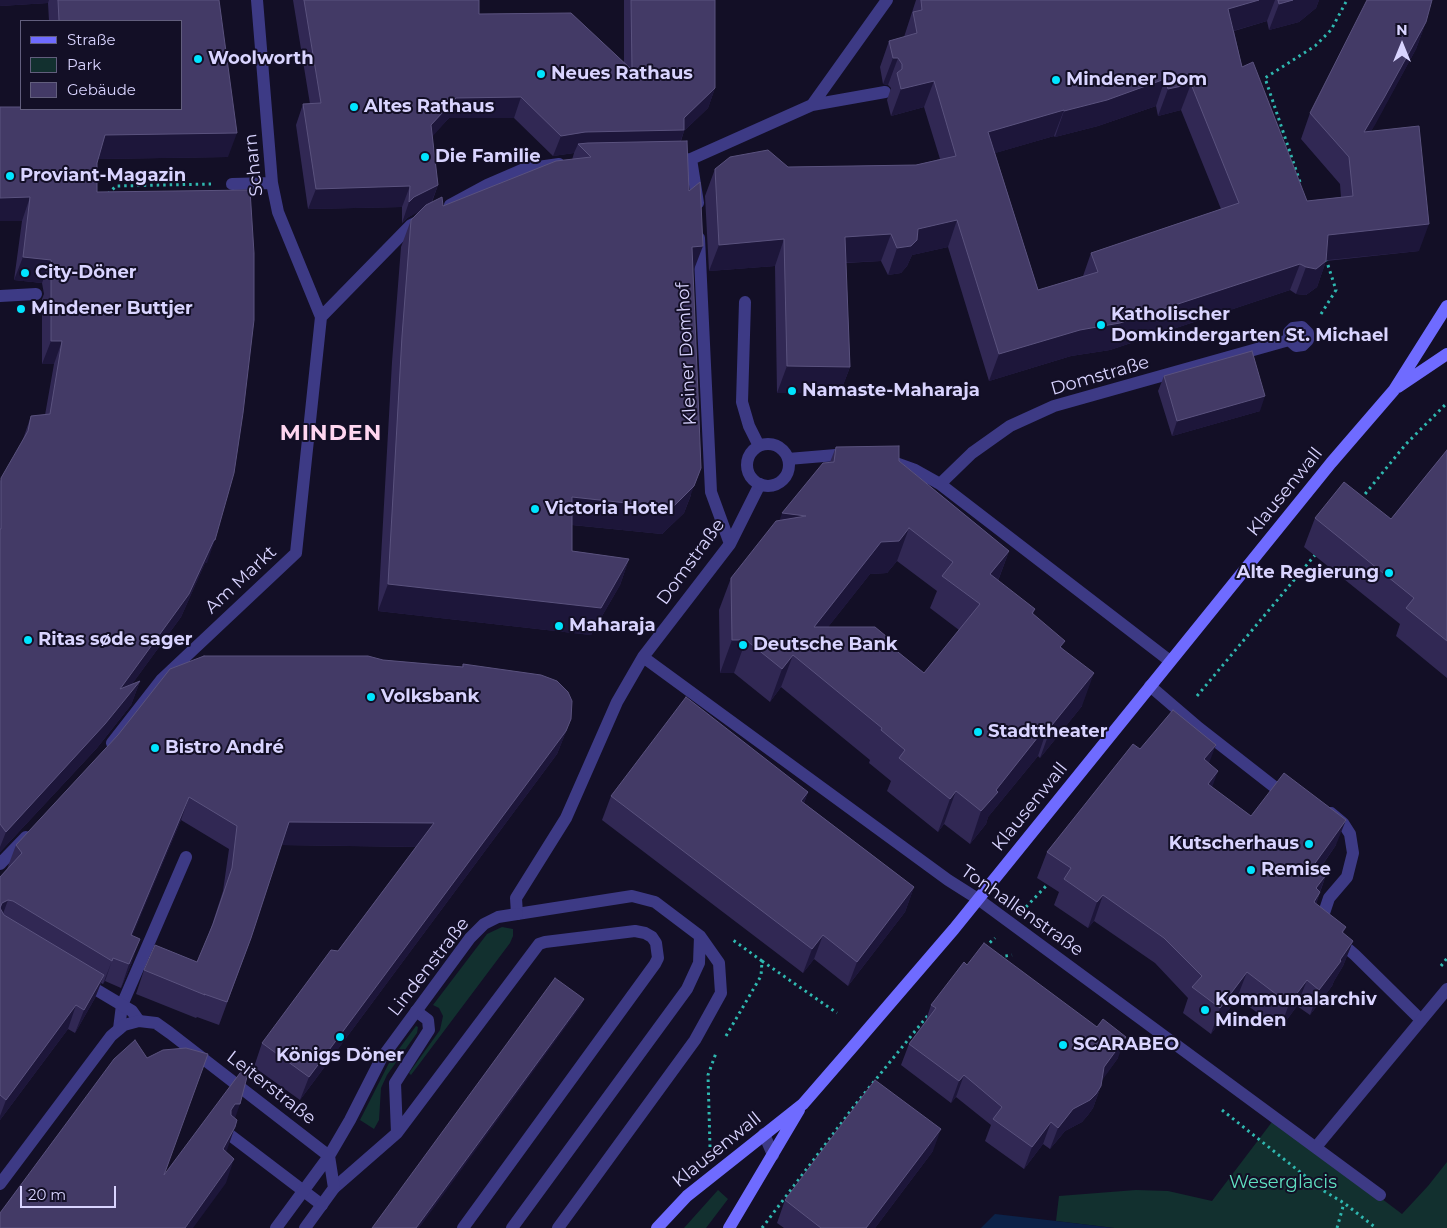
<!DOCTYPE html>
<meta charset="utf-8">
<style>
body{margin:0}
#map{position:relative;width:1447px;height:1228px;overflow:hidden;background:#130f26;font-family:Montserrat,sans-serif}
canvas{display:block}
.legend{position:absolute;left:20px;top:20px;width:162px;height:90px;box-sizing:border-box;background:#130f26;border:1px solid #625e7d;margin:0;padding:6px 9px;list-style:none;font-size:15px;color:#d9d4ff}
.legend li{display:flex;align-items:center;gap:10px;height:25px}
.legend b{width:25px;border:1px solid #625e7d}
.north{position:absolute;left:1377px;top:20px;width:50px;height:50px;-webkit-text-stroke:4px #130f26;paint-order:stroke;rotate:0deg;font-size:14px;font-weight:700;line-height:20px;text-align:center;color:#d9d4ff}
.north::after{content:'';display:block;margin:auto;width:18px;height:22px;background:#d9d4ff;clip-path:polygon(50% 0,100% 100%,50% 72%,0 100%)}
.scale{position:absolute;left:20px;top:1186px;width:96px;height:22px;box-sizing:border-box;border:2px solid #d9d4ff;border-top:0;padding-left:6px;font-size:15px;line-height:18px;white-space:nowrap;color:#d9d4ff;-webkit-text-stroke:4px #130f26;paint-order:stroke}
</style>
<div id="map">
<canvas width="1447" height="1228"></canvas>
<ul class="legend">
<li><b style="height:6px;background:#6f6bff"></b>Straße</li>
<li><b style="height:14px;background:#12302f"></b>Park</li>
<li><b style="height:14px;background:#433a66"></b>Gebäude</li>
</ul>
<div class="north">N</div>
<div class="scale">20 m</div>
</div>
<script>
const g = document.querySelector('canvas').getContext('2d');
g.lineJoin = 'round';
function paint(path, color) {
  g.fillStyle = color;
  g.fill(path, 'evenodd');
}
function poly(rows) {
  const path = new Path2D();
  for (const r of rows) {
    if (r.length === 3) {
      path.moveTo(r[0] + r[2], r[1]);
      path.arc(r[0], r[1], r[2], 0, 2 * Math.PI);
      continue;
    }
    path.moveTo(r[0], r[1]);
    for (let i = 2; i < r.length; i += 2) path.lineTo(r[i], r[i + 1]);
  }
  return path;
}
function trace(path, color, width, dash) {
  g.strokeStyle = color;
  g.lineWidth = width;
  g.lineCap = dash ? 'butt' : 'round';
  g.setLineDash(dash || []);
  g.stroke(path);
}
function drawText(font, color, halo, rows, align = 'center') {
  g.font = font + ' Montserrat,sans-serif';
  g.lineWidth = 4;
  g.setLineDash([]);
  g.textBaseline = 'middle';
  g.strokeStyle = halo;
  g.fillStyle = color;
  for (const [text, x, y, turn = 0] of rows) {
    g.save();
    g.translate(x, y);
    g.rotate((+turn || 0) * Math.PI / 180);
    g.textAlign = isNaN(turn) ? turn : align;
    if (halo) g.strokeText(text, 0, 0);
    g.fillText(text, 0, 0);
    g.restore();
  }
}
paint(poly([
 [502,927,513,929,513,936,510,943,411,1075,409,1073,440,1030,443,1016,439,1008,433,1005,487,934],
 [416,1026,418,1027,417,1033,387,1075,381,1088,379,1120,374,1129,360,1120,390,1061],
 [1275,1118,1402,1214,1428,1186,1447,1162,1447,1228,1114,1228,1056,1221,1059,1196,1136,1190,1168,1191,1212,1201],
 [718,1190,728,1199,706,1228,684,1228]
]), '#12302f');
paint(poly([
 [995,1214,1056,1221,1114,1228,981,1228]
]), '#0c2248');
trace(poly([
 [1300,182,1265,78,1315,46,1331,30,1347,0],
 [108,194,116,186,211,184],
 [1321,314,1336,290,1326,259],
 [1361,499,1406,444,1447,403],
 [1197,696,1315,555],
 [1026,907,1047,885],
 [985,947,995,938],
 [999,957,1012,955],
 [762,961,837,1013],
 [1441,966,1447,958],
 [726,1036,761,976,762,961,733,940],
 [1222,1110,1324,1191,1344,1203,1376,1228],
 [710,1147,708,1075,716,1053],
 [762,1228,855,1105,929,1014],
 [1337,1228,1344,1203]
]), '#2fb8b0', 3, [2.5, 4]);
trace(poly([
 [1150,686,1199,728,1286,796],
 [1331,813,1343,823,1350,834,1353,853,1347,877,1329,898,1323,916,1325,929,1355,955,1421,1020],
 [517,914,632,896,655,902,700,936,719,963,721,993,695,1040,558,1228],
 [119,1029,122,1005,186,857],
 [397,1133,395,1083,429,1030,428,1020,416,1011],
 [764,1134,773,1155],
 [230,1135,322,1205],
 [334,1188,397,1133,539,944,545,942,635,931,645,933,652,937,656,943,658,958,655,964,463,1228],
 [512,1228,687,989,699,963,700,936]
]), '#3d3a85', 12);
trace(poly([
 [257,0,272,183,278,212,321,317],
 [812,105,887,0],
 [691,159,698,203],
 [671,160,691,159,812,105,885,92],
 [232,184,272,183],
 [450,205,487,185,524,169,559,164],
 [699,238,711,492,730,544],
 [643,657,948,880,978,899],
 [112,743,162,679,296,553,321,317,411,225,421,220],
 [0,864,26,837],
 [517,914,516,898,566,818,617,702,643,657,730,544,760,484],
 [85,983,132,1011,139,1021]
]), '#3d3a85', 12);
trace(poly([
 [0,296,36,294],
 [745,302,742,402,749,426,759,446],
 [768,465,21],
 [788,459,848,454],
 [890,461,915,470,940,484,1170,661],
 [940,484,972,453,1010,426,1054,406,1289,340,1296,346,1303,345,1308,340,1308,333,1302,327,1293,328,1289,332,1289,340],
 [978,899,1380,1195],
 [1316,1147,1447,989],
 [0,1184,111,1036,124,1025,139,1021,156,1023,170,1033,329,1156],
 [276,1228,329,1156,350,1120,381,1059,470,938,484,924,498,917,517,914],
 [305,1228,334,1188,329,1156]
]), '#3d3a85', 12);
trace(poly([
 [1398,387,1447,354],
 [657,1228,687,1196,803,1104,856,1043,954,929,1331,463,1394,390,1447,306],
 [729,1228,799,1110]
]), '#6f6bff', 12);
paint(poly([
 [0,0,219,0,228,157,98,159,97,163,97,192,207,563,205,563,181,617,132,684,140,681,131,705,97,748,0,852,0,481,22,442,31,416,45,415,54,364,42,364,42,299,44,294,42,283,14,280,22,221,0,107,181,109,181,21,49,21,48,3,0,6],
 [293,0,479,0,479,14,624,63,624,0,715,0,715,88,708,108,684,131,681,141,693,272,691,495,684,513,662,534,572,525,572,551,629,559,620,585,591,635,378,611,392,362,401,247,411,220,419,211,407,218,402,223,402,207,308,209,296,125,303,104,310,104],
 [449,118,514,118,553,156,574,153,572,160,443,206,432,202,438,185,432,136],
 [916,0,1319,0,1316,8,1299,22,1269,30,1267,21,1234,31,1242,67,1307,201,1341,197,1340,184,1301,139,1310,113,1426,22,1416,49,1371,131,1419,251,1326,261,1317,287,1306,295,1296,294,1290,290,1110,350,1071,356,989,381,948,247,912,255,907,266,901,273,888,275,881,261,846,263,850,367,840,393,777,393,775,266,709,271,705,196,715,169,788,167,916,165,940,159,924,107,891,116,887,100,891,88,888,85,883,84,880,67,889,41,904,37],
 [1156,106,1158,116,1181,110,1221,209,1091,253,1083,276,1038,290,995,153,1054,136,1055,137,1098,126],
 [1164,376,1260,411,1172,436,1158,391],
 [836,447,899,461,1009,551,998,581,1035,609,1033,614,1062,648,1082,706,1040,758,1038,756,988,817,986,824,970,844,944,824,938,832,887,791,891,781,869,763,870,760,781,687,770,702,734,673,720,673,719,610,731,578,830,462],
 [897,561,937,591,930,608,959,630,924,673,893,648,828,627,870,574,887,573],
 [1447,450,1447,678,1396,636,1400,624,1304,547,1315,518,1391,519],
 [383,660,462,667,463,664,571,719,557,754,300,1100,254,1067,262,1043,338,951,416,847,281,845,251,938,219,1025,197,1017,196,1018,136,994,144,970,197,962,209,934,223,891,229,849,181,820,132,935,132,962,121,988,105,981,103,984,101,983,95,998,75,1033,68,1029,0,1120,0,877,7,869,16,845],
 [1140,749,1209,763,1212,787,1251,816,1336,845,1319,870,1326,875,1316,904,1346,927,1343,933,1353,941,1343,966,1334,981,1332,986,1310,1015,1297,1006,1280,1029,1237,998,1211,1034,1183,1013,1188,998,1155,963,1094,921,1088,928,1054,905,1059,892,1037,878,1047,852],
 [808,792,804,803,914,887,905,912,848,986,814,959,803,973,602,820,611,796],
 [931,1005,1118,1058,1101,1081,1101,1086,1093,1108,1088,1115,1082,1122,1065,1131,1050,1149,1043,1144,1024,1169,985,1141,991,1125,956,1097,951,1103,901,1065,909,1044,925,1023],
 [933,1151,875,1228,784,1228,777,1223,785,1200]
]), '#312854');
paint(poly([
 [0,0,49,0,48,3,0,6],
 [1259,0,1275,0,1267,21,1219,35,1228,9],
 [1293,0,1319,0,1316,8,1299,22,1269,30,1279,4],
 [1426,22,1416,49,1375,125,1354,159,1364,132],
 [893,58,898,58,888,85,883,84],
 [1165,79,1156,106,1098,126,1055,137,1064,111],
 [934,81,924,107,891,116,901,89],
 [1191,84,1181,110,1158,116,1168,89],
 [715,88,708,108,684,131,677,151,578,144,574,153,553,156,561,136,684,118],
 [521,97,514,118,449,118,424,146,431,125,456,98],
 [1064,110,1054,136,978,158,988,132],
 [237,133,228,157,96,159,105,135],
 [438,185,430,206,407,218,402,223,409,202,414,197],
 [410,186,402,207,308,209,316,189],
 [30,197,22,221,0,221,0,198],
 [957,220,948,247,912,255,907,266,901,273,888,275,897,248,918,229],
 [1429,224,1419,251,1318,261,1328,235],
 [891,234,881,261,836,263,845,237],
 [784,239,775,266,709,271,719,245],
 [703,246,693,272,692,247],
 [23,257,51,260,42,283,14,280],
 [1326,261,1317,287,1306,295,1296,294,1306,267],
 [1300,264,1290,290,1110,350,1071,356,989,381,999,354],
 [51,341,62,341,54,364,42,364],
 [787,366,850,367,840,393,777,393],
 [1265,396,1260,411,1172,436,1177,421],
 [701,468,684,513,662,534,563,524,572,497],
 [782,513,806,516,771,546],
 [909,528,897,561,887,573,870,574,802,660,814,627,881,542],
 [214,540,215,540,207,563,205,563,181,617,111,713,120,689],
 [1009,551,997,583,990,574],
 [629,559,620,585,591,635,378,611,388,584],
 [732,640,746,640,734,673,720,673],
 [793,655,781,687,770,702,782,669],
 [1094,673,1082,706,1040,758,1052,725],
 [140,681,131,705,97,748,0,852,0,847,6,832],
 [571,719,557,754,300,1100,309,1077],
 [1049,723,1038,756,988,817,986,824,970,844,981,811,996,790],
 [1216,745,1206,771,1204,759],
 [1218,771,1209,796,1208,784],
 [956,791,944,824,938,832,950,799],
 [808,792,799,816,801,801],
 [189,797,181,820,123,958,131,935],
 [1346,820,1336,845,1303,892,1313,866],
 [289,822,434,823,425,847,281,845],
 [1326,875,1319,894,1320,892,1311,917,1316,888],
 [914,887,905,912,848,986,857,962],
 [1103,895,1094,921,1088,928,1097,902],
 [8,900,0,922,0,908,2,903],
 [823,935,814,959,803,973,812,949],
 [140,939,132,962,121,988,129,964],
 [1353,941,1343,966,1334,981,1332,986,1310,1015,1319,990],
 [113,958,105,981,103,984,112,961],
 [1247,972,1237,998,1211,1034,1220,1008],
 [104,975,95,998,75,1033,84,1010],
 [1307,980,1297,1006,1280,1029,1289,1004],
 [584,999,581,1006,419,1228,416,1228],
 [76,1005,68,1029,0,1120,0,1116,6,1100],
 [1126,1037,1118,1058,1096,1089,1104,1067],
 [964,1075,956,1097,951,1103,959,1081],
 [1101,1086,1093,1108,1088,1115,1082,1122,1065,1131,1050,1149,1058,1128,1073,1109],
 [235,1104,240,1104,232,1127,231,1110],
 [1051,1122,1043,1144,1024,1169,1032,1147],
 [235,1127,227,1150,214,1172,223,1149],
 [941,1129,933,1151,875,1228,866,1228],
 [234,1159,226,1183,193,1228,185,1228]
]), '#1d163a');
const building = poly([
 [58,0,219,0,237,133,105,135,97,163,97,192,250,190,254,253,254,320,243,413,234,473,215,540,214,540,189,594,120,689,140,681,105,724,6,832,0,824,0,529,1,529,1,478,28,431,31,416,50,414,62,341,51,341,51,275,53,271,51,260,23,257,30,197,0,198,0,107,21,107,21,109,181,109,181,21,59,21,58,0],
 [304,0,479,0,479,14,571,13,632,70,631,0,715,0,715,88,684,118,684,130,585,132,561,136,521,97,456,98,431,125,438,185,414,197,409,202,410,186,316,189,303,104,321,103,304,0],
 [921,0,1259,0,1228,9,1242,67,1253,62,1307,201,1353,196,1349,157,1310,113,1367,0,1432,0,1426,22,1384,98,1364,132,1419,126,1429,224,1328,235,1326,261,1316,269,1306,267,1300,264,1120,323,1080,330,999,354,957,220,918,229,917,240,911,246,897,248,891,234,845,237,850,367,787,366,784,239,719,245,715,169,730,157,768,150,788,167,916,165,956,156,934,81,901,89,897,73,902,69,902,64,898,58,893,58,889,41,917,33,913,12,922,10,921,0],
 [1165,79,1168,89,1191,84,1239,203,1091,253,1098,272,1038,290,988,132,1064,110,1064,111,1107,100,1165,79],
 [1278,0,1293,0,1279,4,1278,0],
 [687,141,689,191,700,182,703,246,692,247,701,468,694,486,672,508,572,497,572,551,629,559,601,608,388,584,402,336,411,220,426,205,442,197,443,206,556,161,591,157,578,144,588,143,687,141],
 [1252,351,1265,396,1177,421,1164,376,1252,351],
 [899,446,899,461,1009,551,990,574,1035,609,1032,613,1065,641,1060,647,1094,673,1052,725,1049,723,996,790,998,792,981,811,956,791,950,799,899,758,905,750,881,730,882,728,793,655,782,669,746,640,732,640,731,578,776,521,806,516,782,513,823,463,834,462,836,447,899,446],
 [909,528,953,562,942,576,980,604,924,673,893,648,892,641,875,627,814,627,881,542,899,541,909,528],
 [1447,450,1447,641,1406,608,1414,598,1315,518,1344,482,1391,519,1447,450],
 [204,656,368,656,383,660,463,667,463,664,541,675,557,681,568,692,572,701,571,719,566,731,309,1077,262,1043,331,950,338,951,434,823,289,822,251,938,227,1002,204,994,205,995,144,970,155,945,197,962,213,924,232,868,237,826,189,797,131,935,140,939,129,964,113,958,112,961,13,901,8,900,2,903,0,908,4,915,104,975,84,1010,76,1005,6,1100,0,1095,0,877,22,853,16,845,118,735,170,669,204,656],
 [686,697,808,792,801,801,914,887,857,962,823,935,812,949,611,796,686,697],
 [1173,710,1216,745,1204,759,1218,771,1208,784,1251,816,1284,773,1346,820,1313,866,1326,875,1316,888,1320,892,1314,902,1346,927,1342,932,1353,941,1340,960,1341,961,1319,990,1307,980,1289,1004,1247,972,1220,1008,1192,987,1202,976,1164,938,1103,895,1097,902,1064,879,1071,868,1047,852,1133,744,1140,749,1173,710],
 [984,943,1097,1027,1103,1019,1126,1037,1104,1067,1101,1086,1096,1094,1090,1100,1073,1109,1058,1128,1051,1122,1032,1147,993,1119,1002,1107,964,1075,959,1081,909,1044,936,1008,931,1005,964,962,967,965,984,943],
 [555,978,584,999,416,1228,372,1228,555,978],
 [135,1040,147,1058,163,1050,186,1048,208,1054,164,1175,243,1069,248,1073,240,1104,235,1104,231,1110,231,1115,237,1120,235,1127,223,1149,234,1159,185,1228,0,1228,0,1213,114,1059,135,1040],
 [875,1080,941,1129,866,1228,821,1228,785,1200,875,1080]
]);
paint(building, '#433a66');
trace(building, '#5a527e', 1);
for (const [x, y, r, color] of [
 [198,59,5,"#00e5ff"],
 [541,74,5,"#00e5ff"],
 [1056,80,5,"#00e5ff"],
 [354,107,5,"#00e5ff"],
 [425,157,5,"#00e5ff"],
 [10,176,5,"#00e5ff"],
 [25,273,5,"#00e5ff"],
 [21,309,5,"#00e5ff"],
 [1101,325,5,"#00e5ff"],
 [792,391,5,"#00e5ff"],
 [535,509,5,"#00e5ff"],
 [1389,573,5,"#00e5ff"],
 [559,626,5,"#00e5ff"],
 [28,640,5,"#00e5ff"],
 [743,645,5,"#00e5ff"],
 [371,697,5,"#00e5ff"],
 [978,732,5,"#00e5ff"],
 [155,748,5,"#00e5ff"],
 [1309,844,5,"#00e5ff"],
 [1251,870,5,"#00e5ff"],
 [1205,1010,5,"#00e5ff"],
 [340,1037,5,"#00e5ff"],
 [1063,1045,5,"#00e5ff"]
]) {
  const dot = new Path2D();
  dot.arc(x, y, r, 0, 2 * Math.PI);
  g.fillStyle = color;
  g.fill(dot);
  trace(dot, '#130f26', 2);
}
drawText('bold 18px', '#d9d4ff', '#130f26', [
 ["Woolworth",208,59],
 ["Neues Rathaus",551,74],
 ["Mindener Dom",1066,80],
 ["Altes Rathaus",364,107],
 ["Die Familie",435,157],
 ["Proviant-Magazin",20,176],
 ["City-Döner",35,273],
 ["Mindener Buttjer",31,309],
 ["Katholischer",1111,315],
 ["Domkindergarten St. Michael",1111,336],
 ["Namaste-Maharaja",802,391],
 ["Victoria Hotel",545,509],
 ["Alte Regierung",1379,573,"right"],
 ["Maharaja",569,626],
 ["Ritas søde sager",38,640],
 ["Deutsche Bank",753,645],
 ["Volksbank",381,697],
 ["Stadttheater",988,732],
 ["Bistro André",165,748],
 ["Kutscherhaus",1299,844,"right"],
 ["Remise",1261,870],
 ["Kommunalarchiv",1215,1000],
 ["Minden",1215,1021],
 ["SCARABEO",1073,1045],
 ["Königs Döner",340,1056,"center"]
], 'left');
drawText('18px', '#d9d4ff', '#130f26', [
 ["Scharn",254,165,-96],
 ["Kleiner Domhof",687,354,-93],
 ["Domstraße",1100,376,-16],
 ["Klausenwall",1285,492,-51],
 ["Domstraße",691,562,-54],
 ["Am Markt",241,580,-43],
 ["Klausenwall",1030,807,-51],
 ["Tonhallenstraße",1022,911,35],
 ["Lindenstraße",429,967,-52],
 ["Leiterstraße",271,1088,38],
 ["Klausenwall",717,1150,-39]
]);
drawText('18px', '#5fe0c0', '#130f26', [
 ["Weserglacis",1283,1183]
]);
g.letterSpacing = '1px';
drawText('bold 22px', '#ffd6f0', '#130f26', [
 ["MINDEN",331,434]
]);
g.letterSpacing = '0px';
</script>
